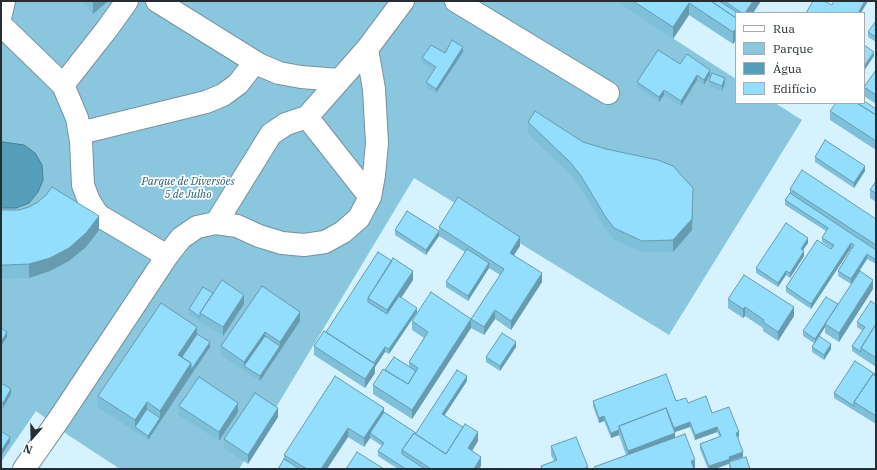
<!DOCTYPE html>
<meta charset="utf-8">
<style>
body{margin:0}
#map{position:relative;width:877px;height:470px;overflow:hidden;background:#d6f2fe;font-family:"IBM Plex Serif",serif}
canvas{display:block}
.frame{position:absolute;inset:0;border:2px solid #232d32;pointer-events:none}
.legend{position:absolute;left:735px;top:12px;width:130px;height:92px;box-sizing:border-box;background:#fff;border:1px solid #a7abad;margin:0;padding:5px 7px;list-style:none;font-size:12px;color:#232d32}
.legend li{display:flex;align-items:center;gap:8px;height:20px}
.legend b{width:20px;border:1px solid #a7abad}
.north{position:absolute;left:12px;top:418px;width:40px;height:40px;-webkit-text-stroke:3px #fff;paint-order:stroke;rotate:200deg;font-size:11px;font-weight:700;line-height:16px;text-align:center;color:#232d32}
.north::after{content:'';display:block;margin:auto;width:14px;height:18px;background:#232d32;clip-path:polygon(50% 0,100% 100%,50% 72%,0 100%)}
</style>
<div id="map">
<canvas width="877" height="470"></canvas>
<div class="frame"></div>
<ul class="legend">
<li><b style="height:5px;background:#fff"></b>Rua</li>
<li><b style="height:11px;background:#8ac6de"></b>Parque</li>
<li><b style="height:11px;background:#559fbb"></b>Água</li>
<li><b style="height:11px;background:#93defc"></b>Edifício</li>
</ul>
<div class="north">N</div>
</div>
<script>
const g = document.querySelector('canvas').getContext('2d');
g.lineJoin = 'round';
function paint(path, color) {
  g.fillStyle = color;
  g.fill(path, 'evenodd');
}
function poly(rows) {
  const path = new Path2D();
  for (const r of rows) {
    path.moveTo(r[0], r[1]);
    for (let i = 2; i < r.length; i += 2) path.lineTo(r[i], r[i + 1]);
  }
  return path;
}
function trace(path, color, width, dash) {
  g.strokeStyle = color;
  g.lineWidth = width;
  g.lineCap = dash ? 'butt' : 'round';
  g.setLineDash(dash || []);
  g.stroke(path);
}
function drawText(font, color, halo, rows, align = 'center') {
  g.font = font + ' "IBM Plex Serif",serif';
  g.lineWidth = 3.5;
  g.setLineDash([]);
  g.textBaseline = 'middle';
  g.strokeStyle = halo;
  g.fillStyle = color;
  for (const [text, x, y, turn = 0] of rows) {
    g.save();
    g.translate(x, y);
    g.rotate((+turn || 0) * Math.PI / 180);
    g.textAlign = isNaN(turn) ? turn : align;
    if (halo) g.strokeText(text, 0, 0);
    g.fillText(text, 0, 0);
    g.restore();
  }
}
paint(poly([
 [1,1,615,1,736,79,736,103,775,103,802,120,669,335,414,178,239,469,120,469,68,435,36,411,1,462]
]), '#8ac6de');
const water = poly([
 [3,142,24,145,35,153,42,165,43,180,38,192,29,203,16,208,1,208,1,143,3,142]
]);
paint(water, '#559fbb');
trace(water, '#467d92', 1);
const minor = poly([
 [157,1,260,65,279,73,301,77,339,80],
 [456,1,608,93],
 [1,14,4,1],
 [1,25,63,85,77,118,81,141,83,185,89,201,98,215,167,256],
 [63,85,107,29,127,1],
 [307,117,370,197],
 [80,133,206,102,223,95,238,84,255,62],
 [216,223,271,134,286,124,307,117,367,49],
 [24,469,59,419,167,256,181,238,197,227,216,223,237,226,259,236,282,243,304,245,325,242,343,232,359,218,370,197,374,175,377,143,374,89,367,49,403,1]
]);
trace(minor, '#78929c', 24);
trace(minor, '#fff', 22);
paint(poly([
 [82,1,108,1,93,14],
 [615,1,761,1,753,13,736,13,736,40,733,44,689,15,673,39],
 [876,21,876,42,868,37,868,32],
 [463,52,436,93,426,87,426,82,434,70,422,63,422,58,445,53],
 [680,64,710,70,704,85,697,80,681,106,664,95,659,102,637,87,637,82],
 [876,70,876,104,864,96,864,87],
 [709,81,725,83,722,91,709,86],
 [876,109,876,150,830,120,830,111],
 [528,122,692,230,673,252,642,252,614,240,605,228,581,188,571,175,528,134],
 [815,157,865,171,854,188,815,162],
 [876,181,876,202,870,198,870,190],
 [790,189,876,219,876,264,867,259,851,284,838,276,838,271,852,249,851,248,811,309,786,292,786,287,831,248,822,242,822,238,826,231,785,205,785,200,790,193],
 [1,210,99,230,86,247,69,261,50,271,29,278,7,279,1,278],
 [439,227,520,246,514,255,542,282,511,330,495,319,484,335,471,328,412,419,373,394,373,385,385,370,409,366,409,362,424,338,412,330,412,321,471,319,500,275,489,268,468,301,446,287,446,282,465,252,439,236,426,255,395,235,395,230,439,231],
 [808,243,803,250,804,256,790,278,786,275,778,287,756,273,756,268],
 [392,261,413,280,401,298,417,312,389,354,385,352,375,367,375,373,365,388,314,355,314,346,326,332],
 [262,286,300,321,260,381,221,355,221,346],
 [873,289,839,342,825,333,825,327,819,337,831,349,824,360,812,352,812,347,814,343,803,336,803,331,838,305],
 [213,293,244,304,223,336,189,314,189,309],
 [728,299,794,316,778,341,763,331,763,328,745,316,743,318,728,308],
 [876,305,876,367,852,351,852,346,863,331,857,327,857,322],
 [197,334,210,347,148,440,98,407,98,396],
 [516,347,500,371,486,362,486,357],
 [875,376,876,377,876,424,834,398,834,393],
 [467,381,445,415,478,441,472,451,481,466,479,469,398,469,378,456,378,451,382,446,370,438,364,447,348,437,327,469,278,469,284,459,284,455,384,412,416,433],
 [1,383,11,394,3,408,1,407],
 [593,401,676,401,688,403,712,413,739,437,737,437,743,457,730,461,730,462,750,469,730,469,729,464,715,469,708,469,700,449,700,444,720,437,717,432,695,440,690,427,675,432,675,438,695,468,694,469,594,469,594,467,626,455,619,435,611,438,604,421,599,423,593,406],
 [179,406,238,412,219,441,179,415],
 [278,417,248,464,224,448,224,439],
 [551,446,588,469,541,469,541,466,554,461,551,455]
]), '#7ebfd9');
paint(poly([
 [93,1,108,1,93,14],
 [753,1,761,1,753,13,745,13],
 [865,1,868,1,861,13,858,13],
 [689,3,689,15,673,39,673,27],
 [736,28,736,40,733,44,733,32],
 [463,47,463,52,436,93,436,89],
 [874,52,874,56,864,71,864,66],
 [710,70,710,75,704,85,704,80],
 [697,75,697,80,681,106,681,101],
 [725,78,725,83,722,91,722,86],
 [664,90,664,95,659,102,659,97],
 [865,166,865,171,854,188,854,183],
 [693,200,692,230,673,252,673,240],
 [99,216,99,230,86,247,69,261,50,271,29,278,29,264],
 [439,231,439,236,426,255,426,250],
 [520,237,520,246,510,261,510,253],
 [808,238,808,243,801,253,801,249],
 [851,243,851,248,811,309,811,304],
 [804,251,804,256,790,278,790,273],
 [867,254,867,259,851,284,851,279],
 [489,263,489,268,468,301,468,296],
 [413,271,413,280,387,319,387,310],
 [786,271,786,275,778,287,778,283],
 [542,273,542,282,511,330,511,321],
 [873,280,873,289,839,342,839,333],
 [244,295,244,304,223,336,223,327],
 [838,304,838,309,825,324,825,327,815,343,815,339],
 [745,307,745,316,743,318,743,309],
 [794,307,794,316,778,341,778,332],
 [417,308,417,312,389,354,389,349],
 [495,310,495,319,484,335,484,327],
 [300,312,300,321,280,351,280,342],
 [471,319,471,328,412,419,412,410],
 [197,327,197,338,181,363,178,355],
 [7,332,7,337,1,346,1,342],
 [265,332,265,341,244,366,244,371,244,362],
 [210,342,210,347,191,375,191,370],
 [516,342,516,347,500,371,500,366],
 [831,344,831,349,824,360,824,355],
 [280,346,280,351,260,381,260,376],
 [385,347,385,352,375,367,375,373,365,388,365,379],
 [191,363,191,375,148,440,148,436,160,418,160,411],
 [467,376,467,381,442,419,442,414],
 [11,389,11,394,3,408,3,403],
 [147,402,147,414,135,427,135,420],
 [238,403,238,412,219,441,219,432],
 [278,408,278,417,248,464,248,455],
 [384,408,384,417,370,433,370,438,364,447,364,438],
 [604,416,604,421,599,423,599,418],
 [690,422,690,427,672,433,672,428],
 [717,427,717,432,695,440,695,435],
 [348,428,348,437,327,469,321,469],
 [619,430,619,435,611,438,611,433],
 [478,432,478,441,468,457,468,448],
 [739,432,739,437,736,438,736,433],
 [675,433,675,441,628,459,628,451],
 [10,437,10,442,1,456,1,451],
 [743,452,743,457,730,461,730,463,715,469,709,469,709,466,729,457],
 [481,457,481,466,479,469,474,469],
 [695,460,695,468,694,469,691,461]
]), '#679bb0');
const building = poly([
 [633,1,711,1,736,18,736,28,733,32,689,3,673,27,633,1],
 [711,1,719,1,738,13,736,13,736,18,711,1],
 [724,1,753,1,745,13,742,13,724,1],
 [813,1,824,1,832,5,834,1,865,1,858,13,806,13,813,1],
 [876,21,876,37,868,32,876,21],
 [452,40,463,47,436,89,426,82,436,67,422,58,431,45,445,53,452,40],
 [864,45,874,52,864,66,864,45],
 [658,50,680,64,687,54,710,70,704,80,697,75,681,101,664,90,659,97,637,82,658,50],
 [876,70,876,95,864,87,876,70],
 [712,73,725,78,722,86,709,81,712,73],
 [864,101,876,109,876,115,857,103,864,103,864,101],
 [836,103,857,103,876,115,876,141,830,111,836,103],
 [535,111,583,142,606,149,658,160,673,166,693,188,692,219,673,240,642,241,614,228,605,216,581,176,571,163,528,122,535,111],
 [825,140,865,166,854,183,815,157,825,140],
 [802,170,876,219,876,245,790,189,802,170],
 [876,181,876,193,870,190,876,181],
 [52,187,99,216,86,233,69,248,50,258,29,264,7,265,1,265,1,210,19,210,29,207,38,202,46,195,52,187],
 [790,193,876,250,876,260,867,254,851,279,838,271,854,245,851,243,811,304,786,287,817,240,831,249,834,245,822,238,828,228,785,200,790,193],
 [458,197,520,237,510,253,542,273,511,321,495,310,484,327,471,319,504,269,439,227,458,197],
 [407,211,439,231,426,250,395,230,407,211],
 [786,223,808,238,801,249,804,251,790,273,786,271,778,283,756,268,786,223],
 [467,249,489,263,468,296,446,282,467,249],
 [378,252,392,261,368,298,368,302,387,314,399,296,417,308,389,349,385,347,374,363,326,332,378,252],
 [393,258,413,271,387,310,368,298,393,258],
 [860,271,873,280,839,333,825,324,860,271],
 [744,275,794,307,778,332,763,322,764,320,745,307,743,309,728,299,744,275],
 [222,280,244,295,223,327,200,313,222,280],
 [262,286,300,312,280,342,265,332,244,362,221,346,262,286],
 [203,287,213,293,200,313,200,317,189,309,203,287],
 [431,292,471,319,412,410,373,385,383,369,408,384,418,368,409,362,428,332,412,321,431,292],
 [826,297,838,304,815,339,803,331,826,297],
 [871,301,876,305,876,324,861,348,861,352,852,346,865,327,857,322,871,301],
 [161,303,197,327,178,355,191,363,160,411,147,402,135,420,98,396,161,303],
 [876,324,876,358,861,348,876,324],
 [1,328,7,332,1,342,1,328],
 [324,331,375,364,365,379,314,346,324,331],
 [502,333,516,342,500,366,486,357,502,333],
 [197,334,210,342,191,370,191,363,182,357,197,334],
 [265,336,280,346,260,376,244,366,265,336],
 [819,336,831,344,824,355,812,347,819,336],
 [394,357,416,371,408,384,385,370,394,357],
 [855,361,875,374,875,376,873,374,854,402,854,406,834,393,855,361],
 [457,370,467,376,442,414,463,427,446,454,414,433,402,450,402,454,425,469,406,469,378,451,384,443,370,433,384,412,416,433,457,370],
 [666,374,676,401,686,398,688,403,706,396,712,413,729,407,739,432,736,433,743,452,729,457,730,459,709,466,700,444,721,436,717,427,695,435,690,422,674,428,666,408,619,426,619,430,611,433,604,416,599,418,593,401,666,374],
 [873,374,876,377,876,416,854,402,873,374],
 [335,376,384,408,364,438,348,428,321,469,307,469,284,455,335,376],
 [199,377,238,403,219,432,179,406,199,377],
 [1,383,11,389,3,403,1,402,1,383],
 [255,393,278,408,248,455,224,439,255,393],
 [666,408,675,433,628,451,619,426,666,408],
 [147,409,160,418,148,436,135,427,147,409],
 [465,424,478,432,468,448,481,457,474,469,431,469,402,450,414,433,446,454,465,424],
 [1,431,10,437,1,451,1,431],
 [685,434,695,460,691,461,694,469,595,469,594,467,685,434],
 [576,437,588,467,583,469,542,469,541,466,557,460,551,446,576,437],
 [357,452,384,469,346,469,357,452],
 [746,457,750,469,731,469,729,462,746,457],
 [284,459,300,469,278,469,284,459]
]);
paint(building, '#93defc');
trace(building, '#679bb0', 1);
drawText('italic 11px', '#205b70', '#fff', [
 ["Parque de Diversões",188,182],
 ["5 de Julho",188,195]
]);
</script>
